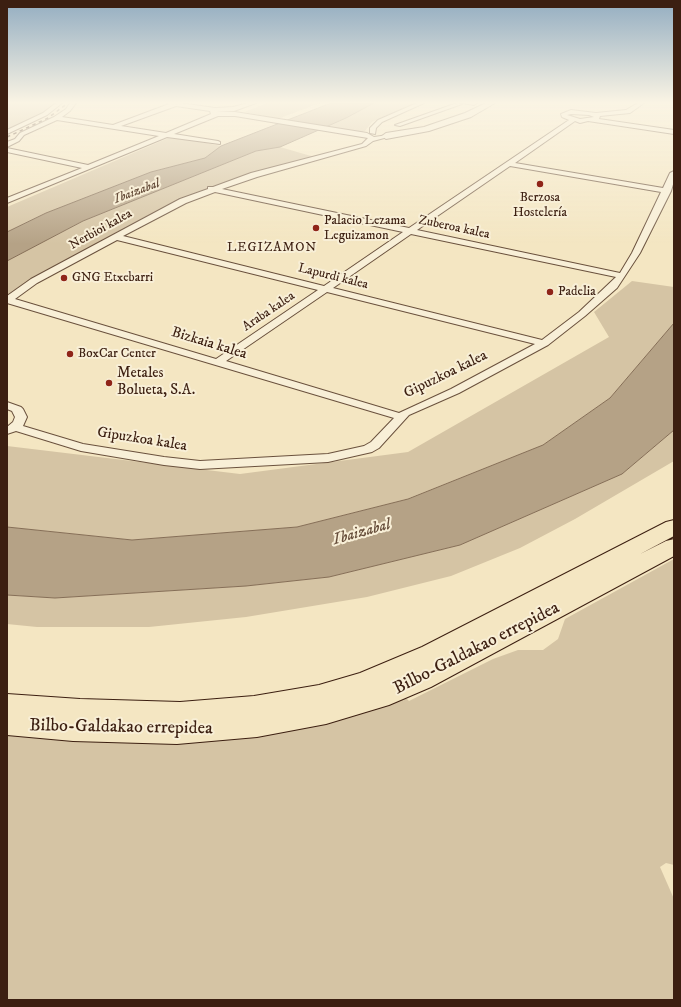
<!DOCTYPE html>
<meta charset="utf-8">
<style>
body{margin:0}
#map{position:relative;width:681px;height:1007px;overflow:hidden;background:#f4e6c2;font-family:"IM FELL DW Pica",serif}
canvas{display:block}
.frame{position:absolute;inset:0;border:8px solid #3c1f11;pointer-events:none}
</style>
<div id="map">
<canvas width="681" height="1007"></canvas>
<div class="frame"></div>
</div>
<script>
const g = document.querySelector('canvas').getContext('2d');
g.lineJoin = 'round';
function paint(path, color) {
  g.fillStyle = color;
  g.fill(path, 'evenodd');
}
function poly(rows) {
  const path = new Path2D();
  for (const r of rows) {
    path.moveTo(r[0], r[1]);
    for (let i = 2; i < r.length; i += 2) path.lineTo(r[i], r[i + 1]);
  }
  return path;
}
function trace(path, color, width, dash) {
  g.strokeStyle = color;
  g.lineWidth = width;
  g.lineCap = dash ? 'butt' : 'round';
  g.setLineDash(dash || []);
  g.stroke(path);
}
function drawText(font, color, halo, rows, align = 'center') {
  g.font = font + ' "IM FELL DW Pica",serif';
  g.lineWidth = 4;
  g.setLineDash([]);
  g.textBaseline = 'middle';
  g.strokeStyle = halo;
  g.fillStyle = color;
  for (const [text, x, y, turn = 0] of rows) {
    g.save();
    g.translate(x, y);
    g.rotate((+turn || 0) * Math.PI / 180);
    g.textAlign = isNaN(turn) ? turn : align;
    if (halo) g.strokeText(text, 0, 0);
    g.fillText(text, 0, 0);
    g.restore();
  }
}
paint(poly([
 [7,103,61,103,58,107,45,115,7,133],
 [267,103,320,103,278,119,244,112],
 [374,103,415,103,372,122,365,131,357,132,324,128],
 [173,136,221,146,205,158,151,172,46,213,7,232,7,207],
 [280,147,318,158,211,189,115,237,7,300,7,261,83,221,256,151],
 [632,281,674,287,674,323,610,398,543,445,407,499,297,527,132,540,7,527,7,446,240,474,408,452,609,337,594,312],
 [674,430,674,461,575,519,520,548,451,576,367,597,246,617,149,627,37,627,7,624,7,595,55,598,246,586,329,577,460,545,622,474],
 [674,559,674,865,666,863,660,867,674,899,674,1000,7,1000,7,723,398,690,409,701,493,659,518,650,543,650,558,639,565,619]
]), '#d5c4a4');
const water = poly([
 [331,103,374,103,346,118,280,147,256,151,83,221,7,261,7,232,46,213,151,172,205,158,221,146,331,103],
 [674,323,674,430,622,474,460,545,329,577,246,586,55,598,7,595,7,527,132,540,297,527,408,499,543,445,610,398,674,323]
]);
paint(water, '#b5a286');
trace(water, '#856e57', 1);
const minor = poly([
 [56,103,62,103,47,115,7,134,7,130,43,113,56,103],
 [70,103,76,103,70,111,62,117,113,125,169,104,168,103,180,103,215,108,233,107,248,103,256,103,234,111,216,112,235,112,367,133,374,137,388,135,388,137,373,141,366,146,257,177,222,189,409,228,569,120,562,117,561,114,571,110,596,113,626,110,638,103,644,103,630,113,600,116,599,119,674,130,674,134,588,121,580,123,575,121,515,163,663,188,670,173,674,171,674,181,671,191,640,253,617,288,585,316,548,345,459,393,409,415,379,448,372,452,328,462,200,469,164,465,81,451,16,431,7,434,7,427,13,422,15,417,12,411,7,409,7,402,21,407,23,409,27,417,23,426,83,444,164,457,200,461,328,454,364,446,371,442,394,418,7,303,7,296,31,279,180,199,208,189,208,187,213,187,251,173,362,144,368,138,235,116,218,116,174,134,218,141,220,142,220,144,167,137,7,203,7,198,82,168,7,152,7,148,88,165,159,136,57,120,24,135,19,141,7,147,7,142,15,139,20,133,54,117,66,109,70,103],
 [176,106,210,111,211,114,166,133,121,126,176,106],
 [571,114,589,115,594,117,580,119,567,115,571,114],
 [510,166,661,192,632,253,620,273,417,230,510,166],
 [215,192,403,232,324,286,123,236,186,203,215,192],
 [411,234,616,277,579,312,542,340,333,288,411,234],
 [117,240,318,290,216,359,15,299,37,283,117,240],
 [327,292,535,344,451,389,399,413,226,361,327,292],
 [417,103,424,103,382,122,376,128,375,134,370,133,370,128,378,120,417,103],
 [457,103,462,104,400,126,395,125,457,103],
 [462,103,477,103,474,105,462,103]
]);
const tertiary = poly([
 [486,103,495,103,471,117,429,131,386,139,382,136,386,133,424,127,465,113,486,103]
]);
const trunk = poly([
 [674,520,674,536,640,554,666,541,674,539,674,556,431,687,389,705,326,724,257,737,177,744,73,741,7,735,7,694,80,699,180,702,254,696,319,685,360,673,422,647,666,522,674,520]
]);
trace(minor, '#6a513d', 2);
trace(tertiary, '#6a513d', 2);
trace(trunk, '#3c1f11', 2);
paint(minor, '#f8efd7');
paint(tertiary, '#f8efd7');
paint(trunk, '#f4e6c2');
trace(poly([
 [7,137,48,118,68,103]
]), '#3c1f11', 1.5, [3.5, 3.5]);
const sky = g.createLinearGradient(0, 0, 0, 244);
sky.addColorStop(0, '#93adc1');
sky.addColorStop(0.42, '#faf4e4');
sky.addColorStop(1, '#faf4e400');
g.fillStyle = sky;
g.fillRect(0, 0, 681, 244);
for (const [x, y, r, color] of [
 [540,184,4,"#8f2418"],
 [316,228,4,"#8f2418"],
 [64,278,4,"#8f2418"],
 [550,292,4,"#8f2418"],
 [70,354,4,"#8f2418"],
 [109,383,4,"#8f2418"]
]) {
  const dot = new Path2D();
  dot.arc(x, y, r, 0, 2 * Math.PI);
  g.fillStyle = color;
  g.fill(dot);
  trace(dot, '#f8efd7', 1.5);
}
drawText('italic 13px', '#664d3a', '#f8efd7', [
 ["Ibaizabal",137,192,-21]
]);
drawText('13px', '#3c1f11', '#f8efd7', [
 ["Berzosa",540,198,"center"],
 ["Hostelería",540,213,"center"],
 ["Palacio Lezama",324,221],
 ["Leguizamon",324,236],
 ["GNG Etxebarri",72,278],
 ["Padelia",558,292],
 ["BoxCar Center",78,354]
], 'left');
drawText('13px', '#3c1f11', '#f8efd7', [
 ["Zuberoa kalea",454,228,12],
 ["Nerbioi kalea",101,230,-29],
 ["Lapurdi kalea",333,277,14],
 ["Araba kalea",269,312,-34]
]);
g.letterSpacing = '1px';
drawText('13px', '#3c1f11', '#f8efd7', [
 ["LEGIZAMON",272,248]
]);
g.letterSpacing = '0px';
drawText('15px', '#3c1f11', '#f8efd7', [
 ["Bizkaia kalea",209,344,17],
 ["Gipuzkoa kalea",446,375,-26],
 ["Gipuzkoa kalea",142,440,9]
]);
drawText('15px', '#3c1f11', '#f8efd7', [
 ["Metales",117,374],
 ["Bolueta, S.A.",117,391]
], 'left');
drawText('italic 16px', '#664d3a', '#f8efd7', [
 ["Ibaizabal",362,533,-16]
]);
drawText('18px', '#3c1f11', '#f8efd7', [
 ["Bilbo-Galdakao errepidea",477,649,-27],
 ["Bilbo-Galdakao errepidea",121,728,1]
]);
</script>
